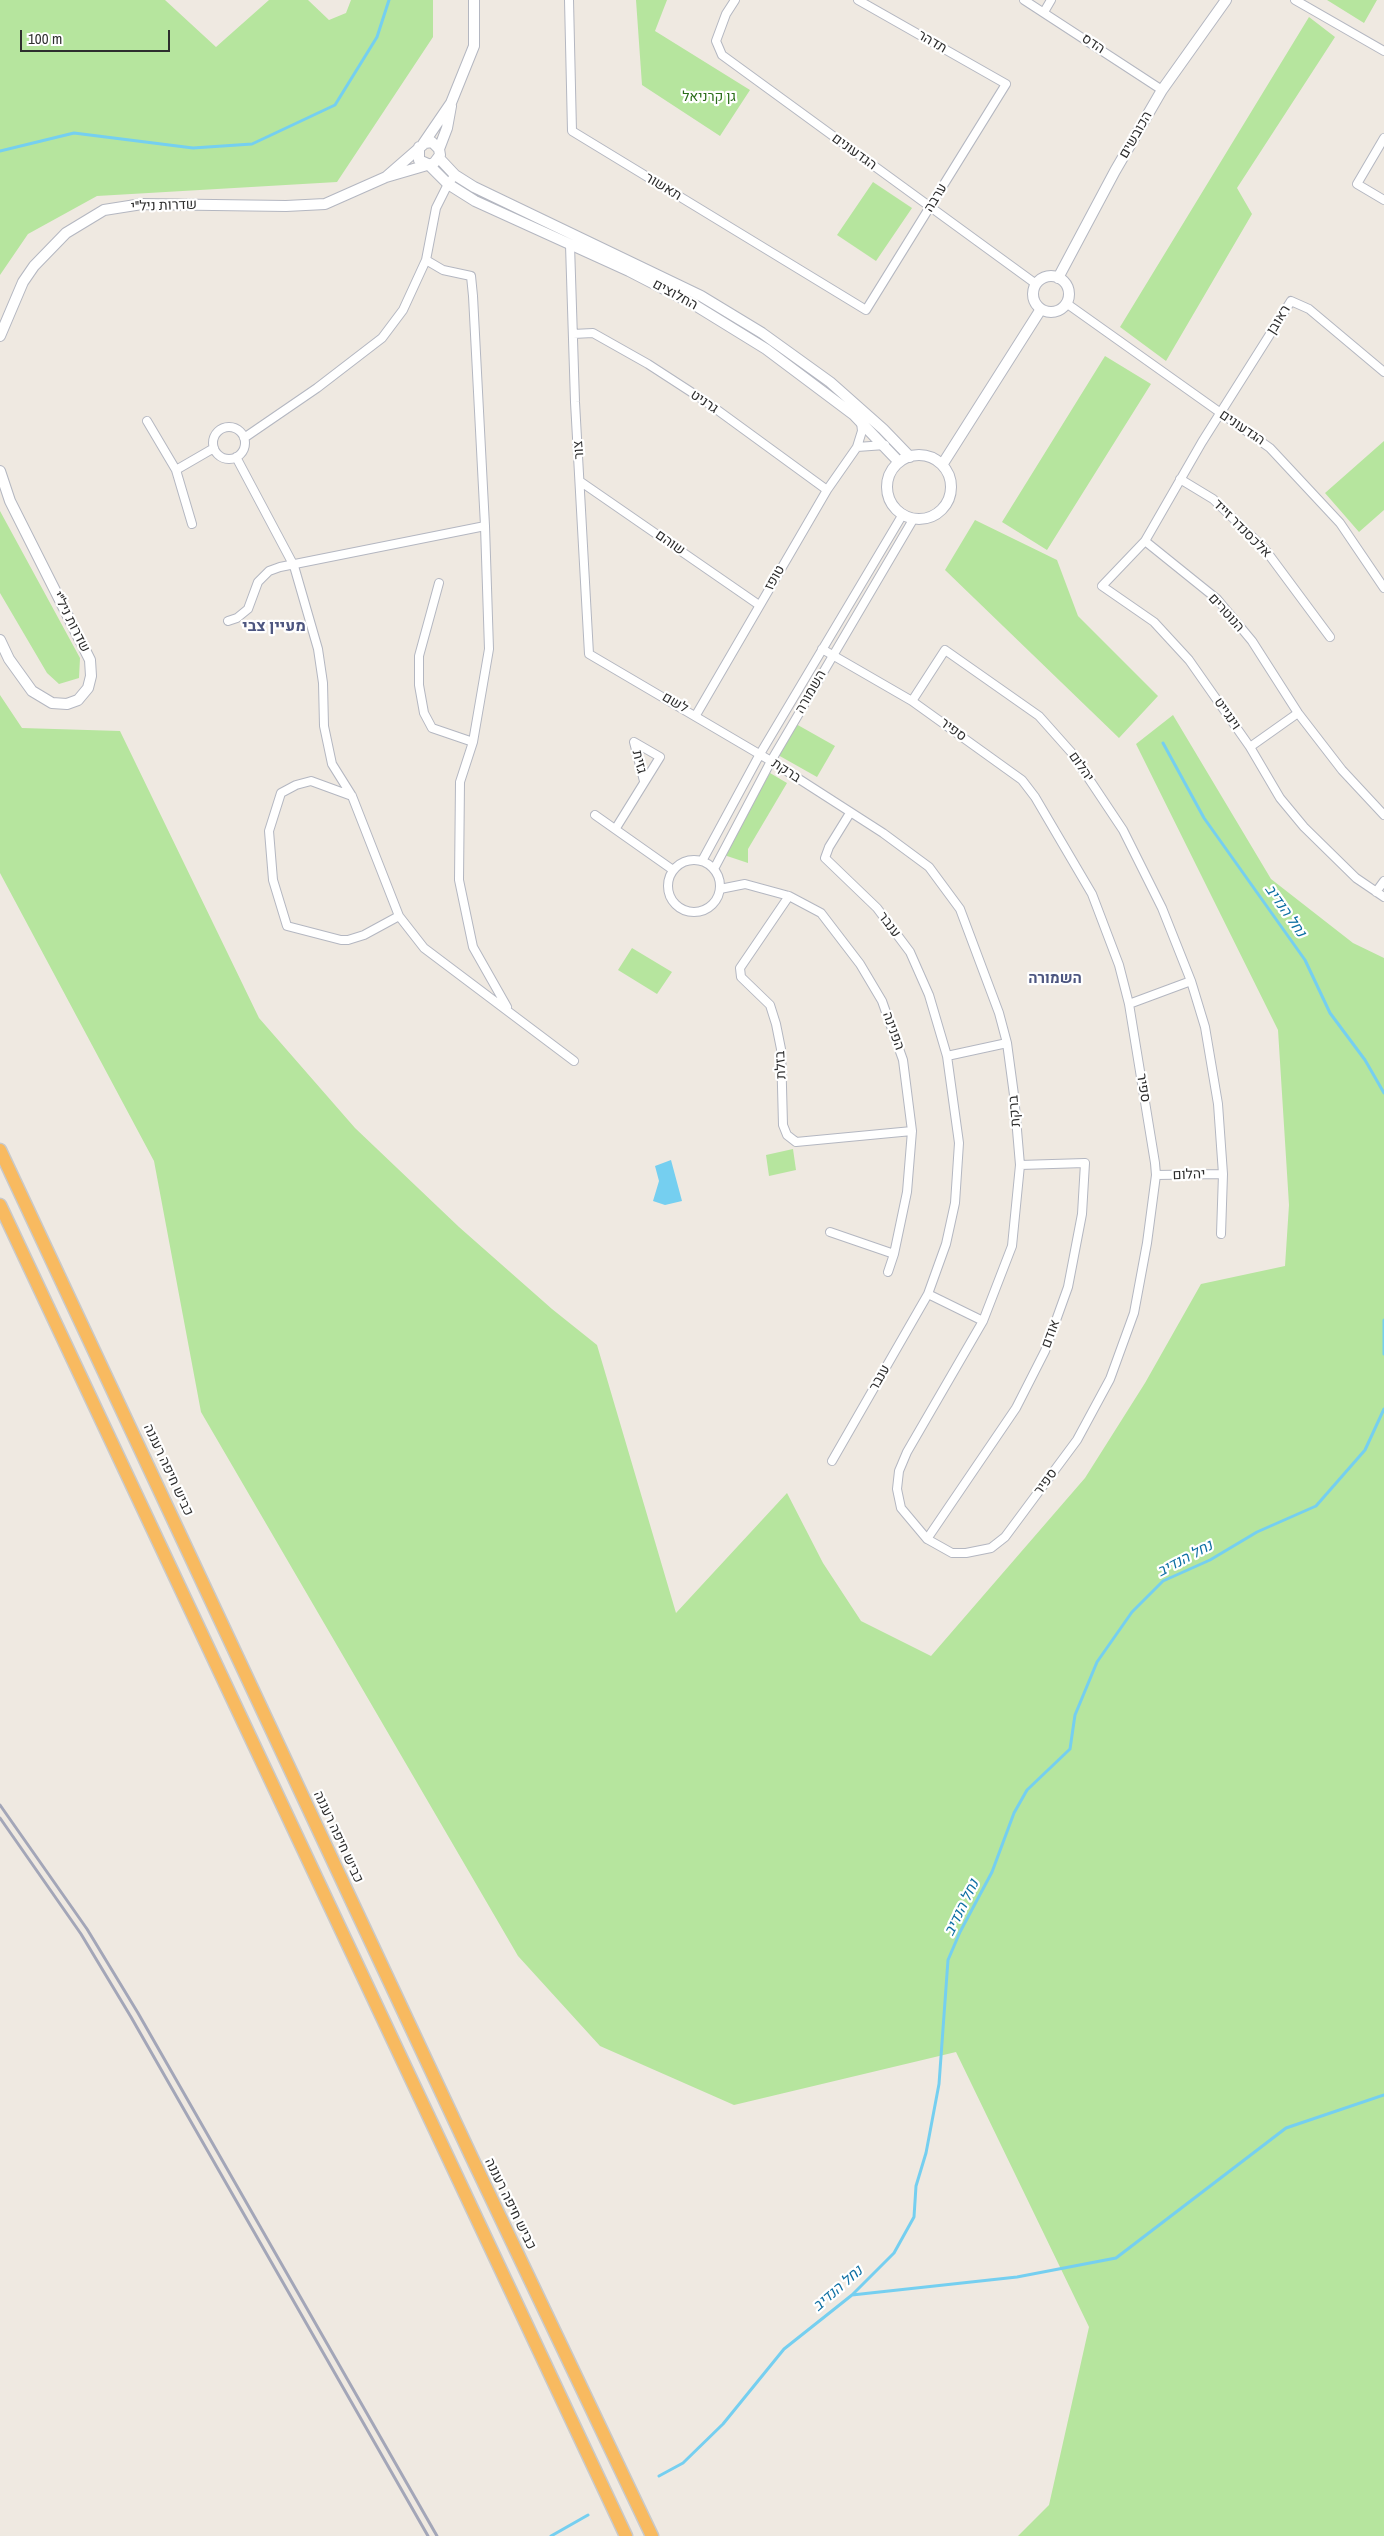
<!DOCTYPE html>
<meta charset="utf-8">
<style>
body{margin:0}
#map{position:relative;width:1384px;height:2536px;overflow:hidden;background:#efe9e1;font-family:"Archivo Narrow",sans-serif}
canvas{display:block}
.scale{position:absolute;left:20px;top:30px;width:150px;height:22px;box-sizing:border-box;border:2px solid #2e2e2e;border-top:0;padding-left:6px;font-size:15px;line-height:18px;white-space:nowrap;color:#2e2e2e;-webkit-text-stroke:4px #fff;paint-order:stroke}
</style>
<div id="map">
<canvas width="1384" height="2536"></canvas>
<div class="scale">100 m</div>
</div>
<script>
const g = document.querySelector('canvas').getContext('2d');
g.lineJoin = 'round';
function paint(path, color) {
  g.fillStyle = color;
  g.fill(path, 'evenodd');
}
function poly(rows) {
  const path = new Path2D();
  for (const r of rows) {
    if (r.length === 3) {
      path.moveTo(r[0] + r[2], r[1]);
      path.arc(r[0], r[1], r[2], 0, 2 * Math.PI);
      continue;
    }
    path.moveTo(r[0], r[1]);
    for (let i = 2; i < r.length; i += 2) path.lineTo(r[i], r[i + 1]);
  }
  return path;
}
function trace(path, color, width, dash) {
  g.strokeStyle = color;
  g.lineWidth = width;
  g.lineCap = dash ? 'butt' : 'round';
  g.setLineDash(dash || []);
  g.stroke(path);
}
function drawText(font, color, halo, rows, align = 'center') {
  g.font = font + ' "Archivo Narrow",Heebo,sans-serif';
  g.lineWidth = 4.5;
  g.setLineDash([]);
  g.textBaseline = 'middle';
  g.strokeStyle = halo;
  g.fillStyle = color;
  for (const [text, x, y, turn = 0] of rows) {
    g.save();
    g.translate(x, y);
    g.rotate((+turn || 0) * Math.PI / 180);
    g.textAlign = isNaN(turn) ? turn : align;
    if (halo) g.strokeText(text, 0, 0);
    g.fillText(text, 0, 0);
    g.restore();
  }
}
paint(poly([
 [0,0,165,0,216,47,269,0,308,0,329,20,346,13,351,0,433,0,433,37,337,182,97,196,28,234,0,275],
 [636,0,667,0,655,31,750,90,720,136,642,85],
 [1327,0,1377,0,1364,23],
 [1309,17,1335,37,1237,188,1252,214,1166,361,1120,327],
 [873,182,912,208,876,261,837,235],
 [1105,356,1151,384,1047,550,1002,522],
 [1384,441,1384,510,1359,532,1325,493],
 [0,511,80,658,79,678,59,684,47,673,0,593],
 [975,520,1057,560,1078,616,1158,696,1119,738,945,570],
 [0,695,22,728,120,731,259,1018,355,1128,459,1227,552,1309,597,1345,676,1613,787,1493,823,1563,861,1621,931,1656,1085,1478,1145,1383,1201,1284,1285,1266,1289,1205,1278,1030,1136,744,1173,715,1271,879,1353,943,1384,958,1384,2536,1018,2536,1049,2505,1089,2327,956,2052,734,2105,600,2046,518,1956,201,1412,154,1161,0,873],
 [796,724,835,746,817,777,778,755],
 [770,773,787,783,748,849,748,863,721,854],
 [632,948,672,972,657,994,618,970],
 [793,1149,796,1170,769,1176,766,1155]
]), '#b6e59e');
paint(poly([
 [671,1160,682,1201,665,1205,653,1201,659,1181,655,1166]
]), '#75cff0');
trace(poly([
 [0,151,74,133,193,148,252,144,335,105,377,37,389,0],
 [1163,743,1204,818,1305,960,1330,1013,1365,1060,1384,1093],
 [1384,1320,1384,1354],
 [852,2295,1017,2277,1116,2258,1286,2128,1384,2095],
 [659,2476,683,2463,723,2424,784,2349,852,2295,894,2253,914,2217,916,2186,926,2153,939,2084,948,1960,960,1932,992,1872,1014,1813,1027,1790,1070,1749,1075,1715,1097,1662,1132,1612,1163,1581,1210,1560,1257,1532,1316,1506,1365,1450,1384,1409],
 [551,2536,588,2515]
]), '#75cff0', 3);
const minor = poly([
 [569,0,572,131,866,310,1006,84,858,0],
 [735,0,726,14,716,41,722,55,1036,284],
 [1024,0,1162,90],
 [1295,0,1384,51],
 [1044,12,1051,0],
 [1384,138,1357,184,1384,200],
 [570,245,575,402,589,654,771,761,883,833,929,867,960,909,999,1013,1007,1043,1014,1095,1020,1165,1012,1246,983,1321,907,1452,899,1471,897,1489,901,1508,927,1539,952,1553,966,1553,991,1548,1005,1537,1077,1440,1110,1379,1134,1313,1147,1243,1156,1175,1155,1163,1129,1004,1119,965,1092,894,1035,797,1022,780,912,701,822,649],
 [426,260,443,270,471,276,473,296,485,526,489,649,473,742,432,728,424,713,419,685,419,656,439,583],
 [1066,303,1270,448,1340,523,1384,588],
 [573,334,593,333,648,364,705,401,827,490],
 [1384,372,1309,309,1291,301,1202,442,1145,541,1102,586,1154,622,1189,660,1250,747,1280,798,1304,827,1356,878,1384,897],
 [147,421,176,470,192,524],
 [229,443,16],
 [244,438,317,388,382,338,403,310,426,260,436,208,448,184,455,175],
 [857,447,885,445],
 [236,457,294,566,318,649,323,683,324,726,332,764,352,796,399,916,424,948,574,1061],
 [176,470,214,448],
 [1180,479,1213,499,1264,548,1330,637],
 [581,482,759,605],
 [1145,541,1217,599,1252,641,1298,713,1342,770,1384,815],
 [228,621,237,618,248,609,258,582,269,571,280,567,485,526],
 [912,701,945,650,1039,716,1071,752,1123,830,1162,908,1191,981,1205,1027,1218,1104,1223,1174,1221,1234],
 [696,715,827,490,857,447,862,431,861,422],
 [473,742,460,782,459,880,473,947,507,1007],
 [1250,747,1298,713],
 [352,796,311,781,296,785,281,793,269,831,273,880,287,926,341,940,348,940,364,935,399,916],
 [595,815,673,870],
 [616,828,660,757,634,742,644,781],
 [694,886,26],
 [702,861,760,754,903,514],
 [714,869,771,761,914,518],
 [720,889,745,884,789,896,821,913,860,964,882,1001,903,1060,912,1131,907,1192,894,1254,888,1272],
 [1376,892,1384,881],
 [789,896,740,968,741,977,770,1005,776,1024,781,1049,783,1125,787,1135,796,1142,912,1131],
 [1129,1004,1191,981],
 [947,1056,1007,1043],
 [1156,1175,1223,1174],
 [830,1232,894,1254],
 [928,1294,983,1321],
 [832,1461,928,1294,946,1244,955,1203,959,1143,947,1056,929,995,910,952,877,908,825,858,829,847,850,813],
 [927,1539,1016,1408,1045,1351,1068,1287,1082,1214,1085,1163,1020,1165]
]);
const tertiary = poly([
 [423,144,451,103,474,46,474,0],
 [419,147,419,160,428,164,448,184,475,201,629,271,693,304,766,349,854,415,899,462],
 [439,149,447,128,451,106],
 [439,158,455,175,474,187,701,296,762,333,830,382,883,429,910,457],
 [1051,294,18],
 [1058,278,1115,171,1162,90,1226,0],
 [0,336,23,282,34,266,66,233,104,210,142,204,286,206,325,204,386,177,434,163,440,155,439,149,432,142,425,143,386,177],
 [919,487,32],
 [942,465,1041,309],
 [0,471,10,501,90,660,91,676,88,688,78,700,67,704,52,703,32,691,9,659,0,640]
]);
const trunk = poly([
 [0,1150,472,2158,652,2536],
 [0,1205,626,2536]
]);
trace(minor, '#b4b7c1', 10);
trace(tertiary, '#b4b7c1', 12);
trace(trunk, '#c9c9c9', 15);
trace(minor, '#fff', 8);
trace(tertiary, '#fff', 10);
trace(trunk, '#f8ba60', 12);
trace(poly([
 [0,1805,87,1929,138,2013,437,2536],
 [0,1818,81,1934,131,2017,428,2536]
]), '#a3a6b8', 3);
drawText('14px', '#2e2e2e', '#fff', [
 ["תדהר",932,42,30],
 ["הדס",1093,44,33],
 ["הכובשים",1136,135,-60],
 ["הגדעונים",854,152,36],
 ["תאשור",663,187,31],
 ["ערבה",936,198,-59],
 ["שדרות ניל\"י",164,206,-2],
 ["החלוצים",675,295,28],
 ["ראובן",1279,320,-58],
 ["גרניט",704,402,34],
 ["הגדעונים",1242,428,34],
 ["צור",579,450,-94],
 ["אלכסנדר זייד",1242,529,45],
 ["שוהם",670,543,35],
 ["טופז",775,578,-60],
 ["הנוטרים",1226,613,48],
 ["שדרות ניל\"י",71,622,63],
 ["השמורה",811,692,-60],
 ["לשם",675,703,30],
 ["וינגייט",1227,714,55],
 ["ספיר",953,730,36],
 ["גזית",639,762,76],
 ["יהלום",1081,767,55],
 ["ברקת",786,771,33],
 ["ענבר",889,925,53],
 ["הפנינה",893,1031,70],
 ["בזלת",781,1065,-93],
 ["ספיר",1143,1088,81],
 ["ברקת",1015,1111,-95],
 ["יהלום",1189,1175,-2],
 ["אודם",1051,1334,-70],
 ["ענבר",880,1378,-60],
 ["כביש חיפה רעננה",168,1470,65],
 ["ספיר",1046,1482,-54],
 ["כביש חיפה רעננה",338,1837,65],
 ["כביש חיפה רעננה",510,2204,64]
]);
drawText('14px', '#2c6e1b', '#fff', [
 ["גן קרניאל",709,97]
]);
drawText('italic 15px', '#0d6fa3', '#fff', [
 ["נחל הנדיב",1285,911,55],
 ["נחל הנדיב",1185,1559,-28],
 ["נחל הנדיב",962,1908,-64],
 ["נחל הנדיב",838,2289,-41]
]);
drawText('bold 15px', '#4d5680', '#fff', [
 ["השמורה",1055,979]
]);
drawText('bold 16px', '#4d5680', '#fff', [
 ["מעיין צבי",274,627]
]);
</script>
